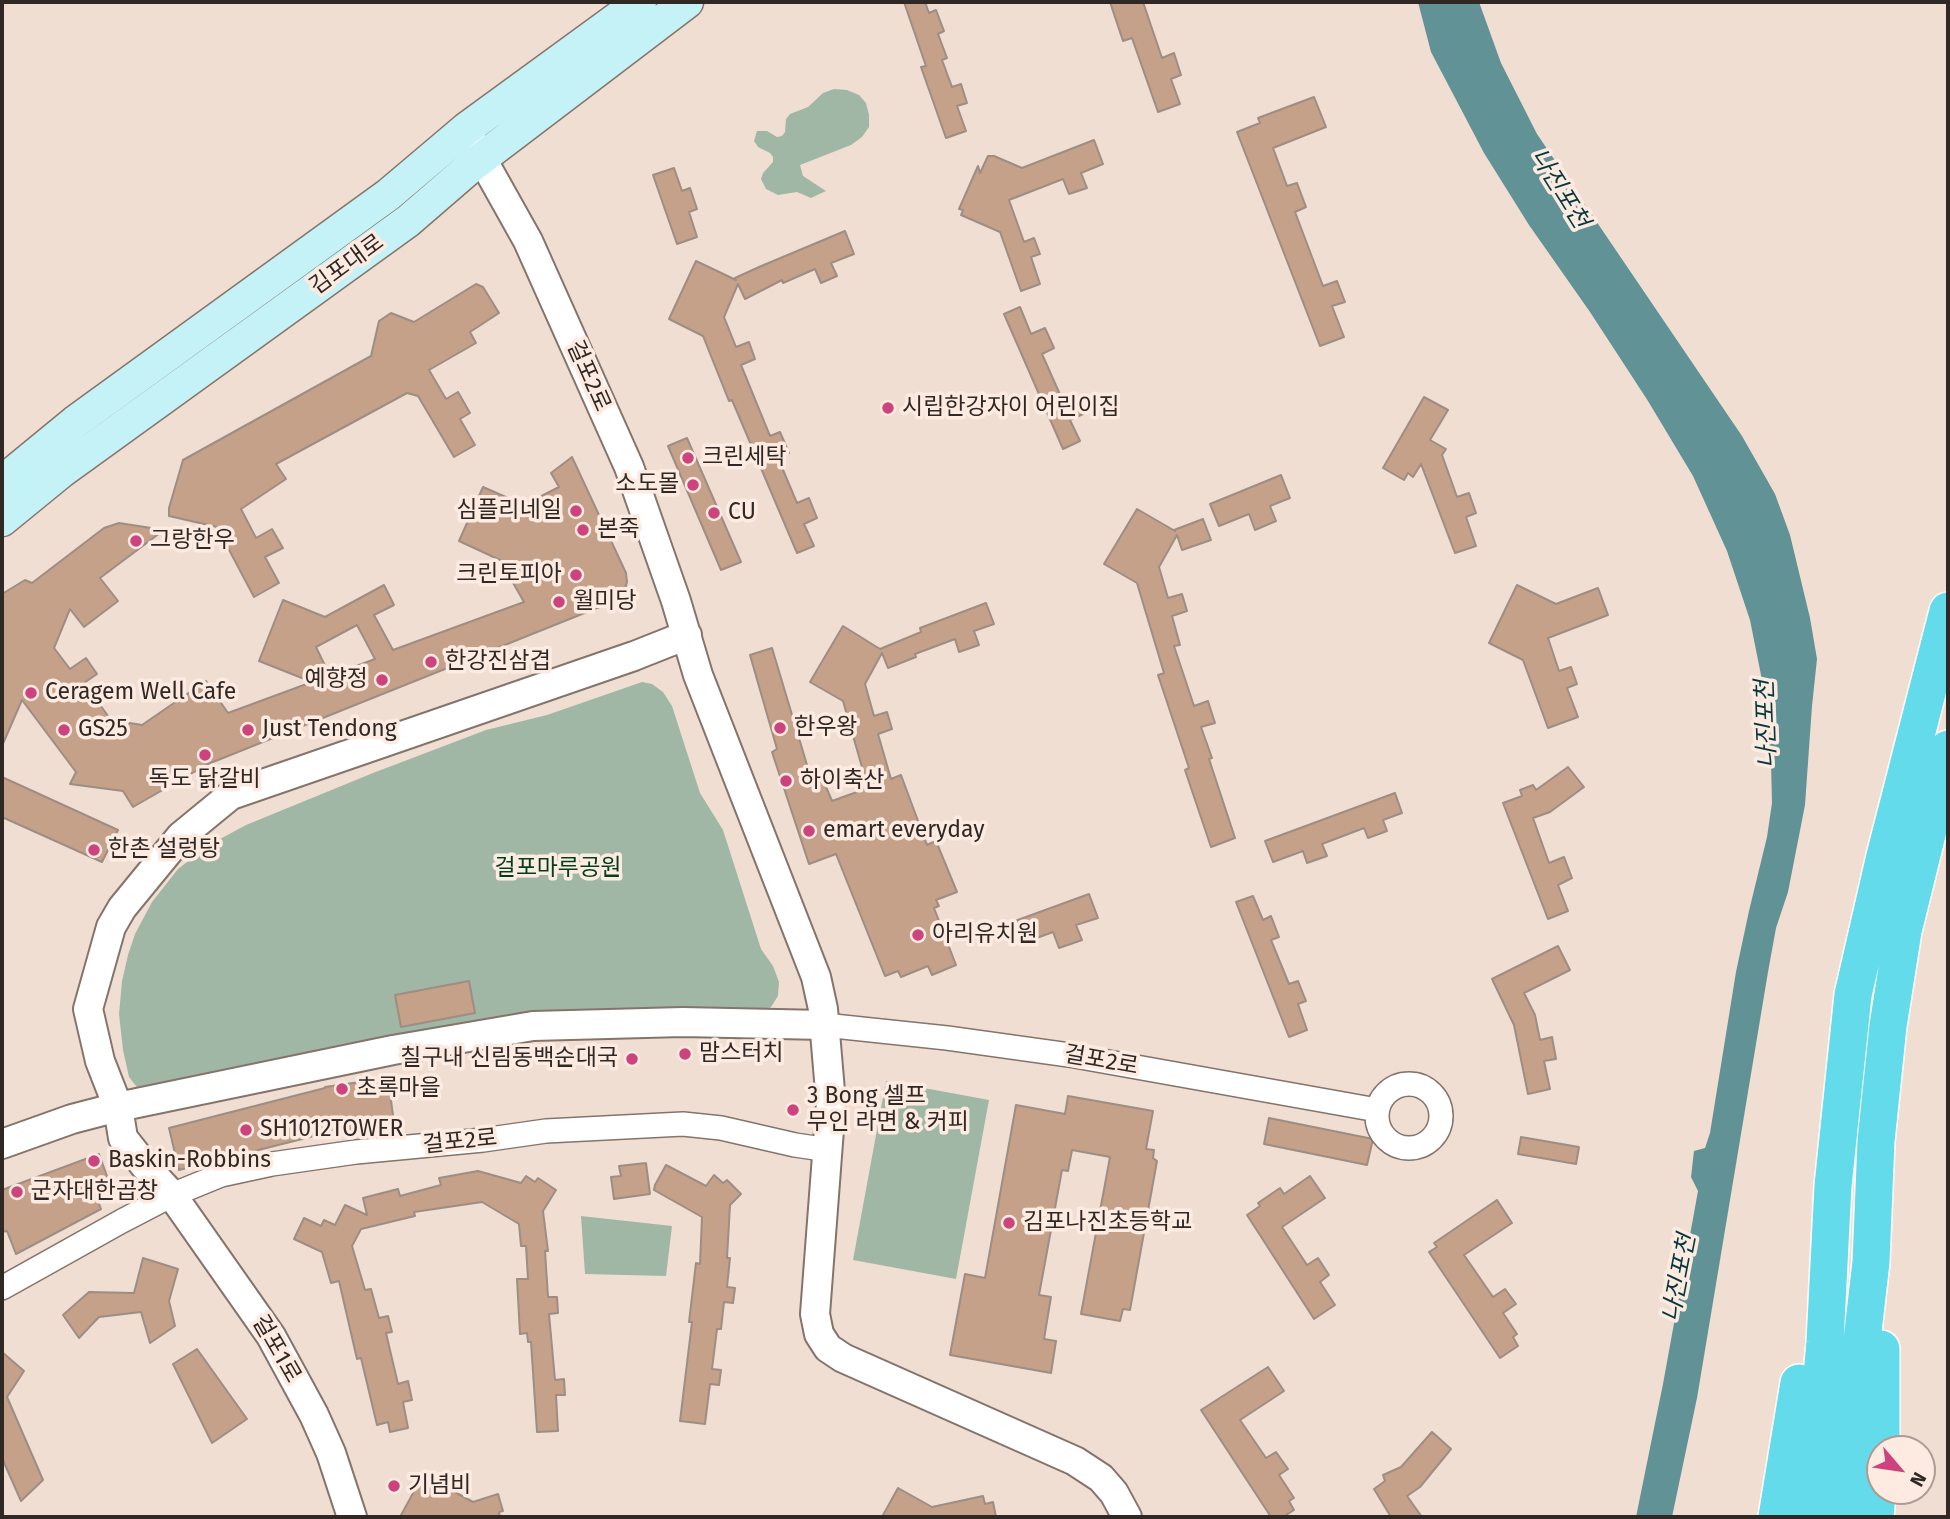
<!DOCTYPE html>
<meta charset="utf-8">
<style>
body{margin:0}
#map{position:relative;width:1950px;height:1519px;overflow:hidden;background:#f0ded3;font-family:"Fira Sans",sans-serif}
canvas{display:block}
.frame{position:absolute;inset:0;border:4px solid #2f2824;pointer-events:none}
.north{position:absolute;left:1866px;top:1435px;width:70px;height:70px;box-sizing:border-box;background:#fdebe1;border:2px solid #ab9d95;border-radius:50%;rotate:119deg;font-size:19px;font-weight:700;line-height:28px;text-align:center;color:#2f2824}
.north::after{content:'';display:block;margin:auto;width:24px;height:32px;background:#cc437e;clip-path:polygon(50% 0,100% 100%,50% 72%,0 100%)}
</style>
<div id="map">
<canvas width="1950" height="1519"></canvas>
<div class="frame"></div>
<div class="north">N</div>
</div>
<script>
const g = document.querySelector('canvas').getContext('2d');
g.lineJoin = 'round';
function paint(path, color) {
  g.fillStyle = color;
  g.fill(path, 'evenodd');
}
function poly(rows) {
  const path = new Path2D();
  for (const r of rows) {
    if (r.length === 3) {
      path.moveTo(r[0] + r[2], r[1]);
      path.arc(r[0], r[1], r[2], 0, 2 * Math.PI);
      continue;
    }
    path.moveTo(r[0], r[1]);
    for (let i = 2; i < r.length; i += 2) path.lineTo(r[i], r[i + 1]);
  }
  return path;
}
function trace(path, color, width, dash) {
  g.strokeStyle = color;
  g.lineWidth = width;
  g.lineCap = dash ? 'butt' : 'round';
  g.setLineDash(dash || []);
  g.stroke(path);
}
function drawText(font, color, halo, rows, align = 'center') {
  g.font = font + ' "Fira Sans","Noto Sans KR",sans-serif';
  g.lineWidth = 7;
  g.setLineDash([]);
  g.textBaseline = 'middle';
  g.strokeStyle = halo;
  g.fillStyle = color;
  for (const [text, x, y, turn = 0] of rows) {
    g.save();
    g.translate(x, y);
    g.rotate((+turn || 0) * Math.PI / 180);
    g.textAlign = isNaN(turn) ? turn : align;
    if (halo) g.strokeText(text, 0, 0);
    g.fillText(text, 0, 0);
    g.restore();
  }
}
paint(poly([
 [834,89,847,90,859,95,866,103,869,115,869,127,862,137,851,145,800,165,803,176,826,191,811,198,797,192,778,195,766,189,761,179,763,173,773,162,773,157,770,153,758,147,754,141,757,131,767,131,777,137,782,136,785,132,786,119,790,114,808,107,823,93],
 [642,682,652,684,663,692,672,706,700,793,723,830,761,949,773,966,779,982,778,996,771,1007,760,1013,619,1019,140,1091,129,1077,123,1050,119,1014,122,981,128,955,135,934,152,902,178,869,209,845,246,825,373,773,486,730,547,715],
 [886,1081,989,1100,956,1279,853,1260],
 [581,1216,672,1226,666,1276,585,1274]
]), '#a0b7a5');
paint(poly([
 [1418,2,1479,2,1501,63,1537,134,1742,436,1775,494,1790,535,1810,618,1817,659,1812,706,1805,805,1788,892,1776,928,1768,972,1697,1398,1672,1517,1636,1517,1663,1384,1698,1191,1691,1177,1694,1151,1705,1148,1710,1133,1736,972,1749,911,1767,837,1772,803,1771,763,1761,675,1750,620,1727,551,1693,476,1648,401,1590,312,1529,225,1484,153,1431,52]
]), '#609296');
const building = poly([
 [904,2,925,2,929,13,936,10,944,31,938,34,947,58,942,60,952,87,961,84,967,103,957,106,966,131,946,138,921,67,926,66,904,2],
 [1110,2,1143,2,1162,58,1174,53,1181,75,1171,79,1180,104,1158,112,1132,38,1123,41,1110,2],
 [1314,97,1326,127,1273,148,1287,186,1297,183,1306,207,1295,212,1323,286,1337,281,1345,302,1332,306,1344,337,1320,346,1237,132,1260,123,1258,118,1314,97],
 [1094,140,1103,164,1081,173,1087,188,1069,194,1063,179,1009,200,1024,242,1034,238,1040,254,1031,257,1040,284,1021,291,1000,232,961,215,963,210,959,209,978,166,980,173,988,156,994,156,1022,168,1094,140],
 [674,168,682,191,690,188,697,209,689,212,697,237,677,244,653,175,674,168],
 [845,231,854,254,831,263,837,276,821,283,815,269,783,283,782,280,745,299,738,284,724,317,736,347,749,342,755,359,741,365,770,436,780,432,789,453,778,458,797,503,809,498,817,518,804,524,814,546,797,553,732,400,729,401,703,336,669,319,696,261,736,280,735,278,759,267,845,231],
 [476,284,483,287,499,313,470,332,476,343,429,370,446,399,458,392,470,413,460,419,475,445,454,457,418,396,407,393,276,464,286,479,241,509,256,538,272,529,283,548,265,557,279,583,254,597,217,527,169,516,169,508,183,460,371,356,379,321,391,313,414,322,476,284],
 [1020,307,1031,334,1045,328,1054,348,1042,354,1062,399,1074,393,1083,414,1070,420,1080,441,1063,449,1004,314,1020,307],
 [1424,397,1448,410,1430,440,1446,449,1442,455,1457,497,1469,493,1476,513,1466,517,1476,546,1455,553,1421,464,1413,477,1408,473,1404,480,1383,468,1424,397],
 [687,438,741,562,721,570,668,446,687,438],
 [572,457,626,573,627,582,625,589,621,596,612,602,208,764,133,807,123,791,70,784,76,772,22,700,2,746,2,594,25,580,32,583,104,528,119,523,164,530,100,578,118,601,84,627,70,609,54,648,70,669,86,658,97,674,84,683,111,720,142,725,206,681,228,713,312,682,259,661,283,600,325,617,384,585,394,605,374,615,393,650,524,602,500,560,459,541,483,487,524,505,559,487,551,473,572,457],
 [357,625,375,659,330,676,316,647,357,625],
 [1281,475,1290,498,1270,506,1276,521,1255,530,1249,514,1219,526,1210,504,1281,475],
 [1137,509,1175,531,1174,530,1203,519,1211,540,1182,550,1177,535,1159,567,1168,598,1182,594,1187,611,1172,616,1180,645,1174,646,1194,706,1208,701,1215,723,1201,727,1212,758,1209,759,1235,838,1211,847,1185,770,1189,768,1158,675,1164,673,1137,583,1104,564,1137,509],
 [1517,585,1556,604,1598,588,1608,615,1548,638,1559,671,1571,667,1577,684,1567,688,1578,717,1548,728,1523,660,1489,643,1517,585],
 [986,603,994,624,974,631,979,645,959,652,955,639,915,654,916,657,888,668,882,653,865,684,874,716,887,712,892,729,878,734,891,779,901,775,927,845,936,841,957,892,936,900,939,906,934,908,956,965,932,975,928,966,901,977,898,971,885,976,836,854,809,864,772,752,777,749,750,655,772,648,813,785,824,782,832,801,868,788,843,701,810,682,843,626,880,649,921,632,920,628,986,603],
 [1568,767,1584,787,1550,812,1533,818,1549,863,1564,857,1572,878,1558,885,1568,911,1548,919,1503,803,1522,796,1520,790,1533,785,1536,790,1568,767],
 [2,777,118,830,102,862,2,817,2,777],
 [1395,793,1402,813,1383,820,1387,831,1368,838,1364,828,1322,844,1327,856,1307,863,1303,851,1273,862,1265,841,1395,793],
 [1089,894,1098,918,1076,925,1082,940,1059,948,1053,932,1023,943,1015,921,1089,894],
 [1253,896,1263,920,1271,916,1279,937,1271,940,1289,984,1298,981,1306,1001,1298,1004,1307,1030,1289,1037,1236,902,1253,896],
 [1558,946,1570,970,1524,993,1535,1015,1540,1040,1552,1037,1556,1059,1544,1061,1550,1089,1528,1094,1514,1025,1492,979,1558,946],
 [469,981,475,1013,401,1027,395,995,469,981],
 [388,1078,394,1123,322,1134,179,1170,169,1128,325,1088,325,1087,388,1078],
 [1068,1096,1153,1111,1146,1149,1154,1150,1153,1158,1157,1161,1130,1310,1123,1309,1120,1321,1081,1314,1110,1157,1072,1150,1068,1171,1062,1170,1039,1295,1051,1297,1044,1339,1056,1341,1051,1373,950,1355,965,1274,985,1278,1016,1105,1065,1114,1068,1096],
 [1269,1118,1373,1139,1367,1165,1264,1144,1269,1118],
 [1521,1137,1579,1147,1576,1164,1518,1154,1521,1137],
 [99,1154,112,1190,96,1196,101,1209,16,1254,7,1231,2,1232,2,1190,99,1154],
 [646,1163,650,1194,614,1199,611,1177,621,1176,619,1166,646,1163],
 [666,1165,706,1186,714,1175,723,1183,727,1180,741,1194,730,1205,727,1258,730,1258,727,1287,735,1288,733,1303,724,1302,721,1329,717,1329,712,1369,721,1370,719,1385,710,1384,705,1424,680,1421,692,1322,689,1322,696,1263,700,1264,702,1217,654,1190,655,1185,666,1165],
 [478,1171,521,1183,526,1176,535,1182,538,1178,556,1190,543,1211,548,1251,545,1251,548,1297,557,1297,558,1313,549,1314,555,1380,564,1379,565,1395,556,1395,558,1431,537,1432,531,1342,528,1342,527,1333,520,1334,517,1279,528,1279,526,1246,521,1246,519,1224,482,1202,414,1212,415,1216,361,1229,352,1246,365,1290,371,1289,379,1318,388,1316,392,1332,386,1333,398,1384,408,1381,412,1400,403,1402,408,1428,390,1432,388,1422,377,1425,361,1358,357,1359,339,1281,331,1283,322,1252,294,1239,304,1218,321,1226,324,1220,335,1225,345,1205,367,1215,363,1198,398,1189,400,1196,441,1185,439,1178,478,1171],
 [1310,1176,1325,1198,1282,1227,1307,1265,1318,1258,1329,1275,1320,1282,1335,1305,1314,1319,1247,1215,1260,1206,1258,1203,1280,1188,1284,1194,1310,1176],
 [1497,1200,1512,1223,1464,1255,1493,1297,1505,1289,1516,1304,1503,1313,1517,1334,1513,1337,1518,1346,1500,1358,1429,1252,1437,1247,1434,1243,1497,1200],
 [143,1258,178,1269,169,1301,175,1326,150,1343,141,1312,99,1317,79,1338,63,1315,89,1292,134,1293,143,1258],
 [197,1349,247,1419,212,1443,173,1364,197,1349],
 [2,1352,24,1371,7,1397,43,1480,21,1501,2,1458,2,1352],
 [1268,1367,1284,1391,1240,1420,1266,1458,1276,1452,1288,1469,1279,1475,1294,1498,1289,1501,1294,1510,1283,1517,1271,1517,1201,1410,1268,1367],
 [1432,1432,1451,1449,1420,1487,1407,1496,1422,1517,1391,1517,1374,1489,1385,1481,1383,1475,1401,1467,1432,1432],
 [423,1475,436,1482,438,1478,455,1488,453,1491,473,1502,498,1494,503,1511,499,1512,500,1517,400,1517,423,1475],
 [898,1488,932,1507,983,1496,985,1504,993,1502,996,1517,882,1517,898,1488]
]);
paint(building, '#c5a18a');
trace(building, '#9d8d83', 2);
const minor = poly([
 [824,1025,947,1038,1069,1055,1377,1110],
 [1409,1116,32],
 [2,1288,122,1221,172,1195,221,1175,272,1164,356,1152,483,1140,546,1131,683,1124,721,1128,795,1145,829,1150]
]);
const tertiary = poly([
 [472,141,528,241,629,467,676,601,698,675,816,977,823,1009,831,1103,815,1314,819,1334,828,1348,843,1358,1075,1461,1101,1478,1114,1493,1127,1517],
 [2,1144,72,1119,118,1107,393,1050,533,1026,683,1022,824,1025],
 [352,1517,331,1453,314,1415,271,1336,172,1195,145,1166,123,1138,118,1107,100,1061,88,1009,111,927,122,908,181,836,231,795,634,656,687,635]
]);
const secondary = poly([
 [2,482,75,422,388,195,466,129,640,2],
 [2,520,62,471,408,221,474,164,687,2]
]);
const trunk = poly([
 [1881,1349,1881,1449],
 [1777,1517,1799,1383],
 [1808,1517,1812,1490,1825,1342,1833,1186,1853,995,1885,856,1948,611],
 [1838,1517,1856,1392,1871,1262,1876,1141,1888,1026,1903,931,1948,749],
 [1875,1517,1880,1458]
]);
trace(minor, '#84746b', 26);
trace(tertiary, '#84746b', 32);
trace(secondary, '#84746b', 35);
trace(trunk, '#fff', 40);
trace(minor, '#fff', 23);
trace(tertiary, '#fff', 28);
trace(secondary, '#c5f2f7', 32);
trace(trunk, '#64dbea', 37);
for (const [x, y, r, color] of [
 [888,408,7,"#cc437e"],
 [688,458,7,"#cc437e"],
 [693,485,7,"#cc437e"],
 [576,511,7,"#cc437e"],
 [714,513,7,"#cc437e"],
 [583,530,7,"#cc437e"],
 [136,541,7,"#cc437e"],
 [576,575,7,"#cc437e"],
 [559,602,7,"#cc437e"],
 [431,662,7,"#cc437e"],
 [382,680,7,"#cc437e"],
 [31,693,7,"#cc437e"],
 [780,728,7,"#cc437e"],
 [64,730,7,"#cc437e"],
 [248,730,7,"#cc437e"],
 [205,755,7,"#cc437e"],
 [786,781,7,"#cc437e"],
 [809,831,7,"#cc437e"],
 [94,850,7,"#cc437e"],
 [918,935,7,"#cc437e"],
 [685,1054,7,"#cc437e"],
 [632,1059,7,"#cc437e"],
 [342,1089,7,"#cc437e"],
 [793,1110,7,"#cc437e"],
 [246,1130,7,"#cc437e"],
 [94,1161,7,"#cc437e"],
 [17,1192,7,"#cc437e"],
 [1009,1223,7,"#cc437e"],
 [394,1486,7,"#cc437e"]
]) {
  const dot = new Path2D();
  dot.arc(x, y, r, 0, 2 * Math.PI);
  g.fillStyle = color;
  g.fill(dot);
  trace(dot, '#fdebe1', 2.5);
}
drawText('23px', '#2f2824', '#fdebe1', [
 ["김포대로",347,265,-36],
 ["걸포2로",588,376,66],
 ["걸포2로",1101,1061,10],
 ["걸포2로",460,1142,-6],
 ["걸포1로",276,1349,60]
]);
drawText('23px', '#2f2824', '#fdebe1', [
 ["시립한강자이 어린이집",902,408],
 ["크린세탁",702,458],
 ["소도몰",679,485,"right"],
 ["심플리네일",562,511,"right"],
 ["CU",728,513],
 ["본죽",597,530],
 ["그랑한우",150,541],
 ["크린토피아",562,575,"right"],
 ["월미당",573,602],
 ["한강진삼겹",445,662],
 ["예향정",368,680,"right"],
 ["Ceragem Well Cafe",45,693],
 ["한우왕",794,728],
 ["GS25",78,730],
 ["Just Tendong",262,730],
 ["독도 닭갈비",205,780,"center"],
 ["하이축산",800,781],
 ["emart everyday",823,831],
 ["한촌 설렁탕",108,850],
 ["아리유치원",932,935],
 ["맘스터치",699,1054],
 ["칠구내 신림동백순대국",618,1059,"right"],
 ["초록마을",356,1089],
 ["3 Bong 셀프",807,1097],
 ["무인 라면 & 커피",807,1123],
 ["SH1012TOWER",260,1130],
 ["Baskin-Robbins",108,1161],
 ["군자대한곱창",31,1192],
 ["김포나진초등학교",1023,1223],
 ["기념비",408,1486]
], 'left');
drawText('23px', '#003f1c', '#fdebe1', [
 ["걸포마루공원",558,869]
]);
drawText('italic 24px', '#05383c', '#fdebe1', [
 ["나진포천",1559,189,58],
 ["나진포천",1767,724,-92],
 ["나진포천",1680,1278,-79]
]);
</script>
